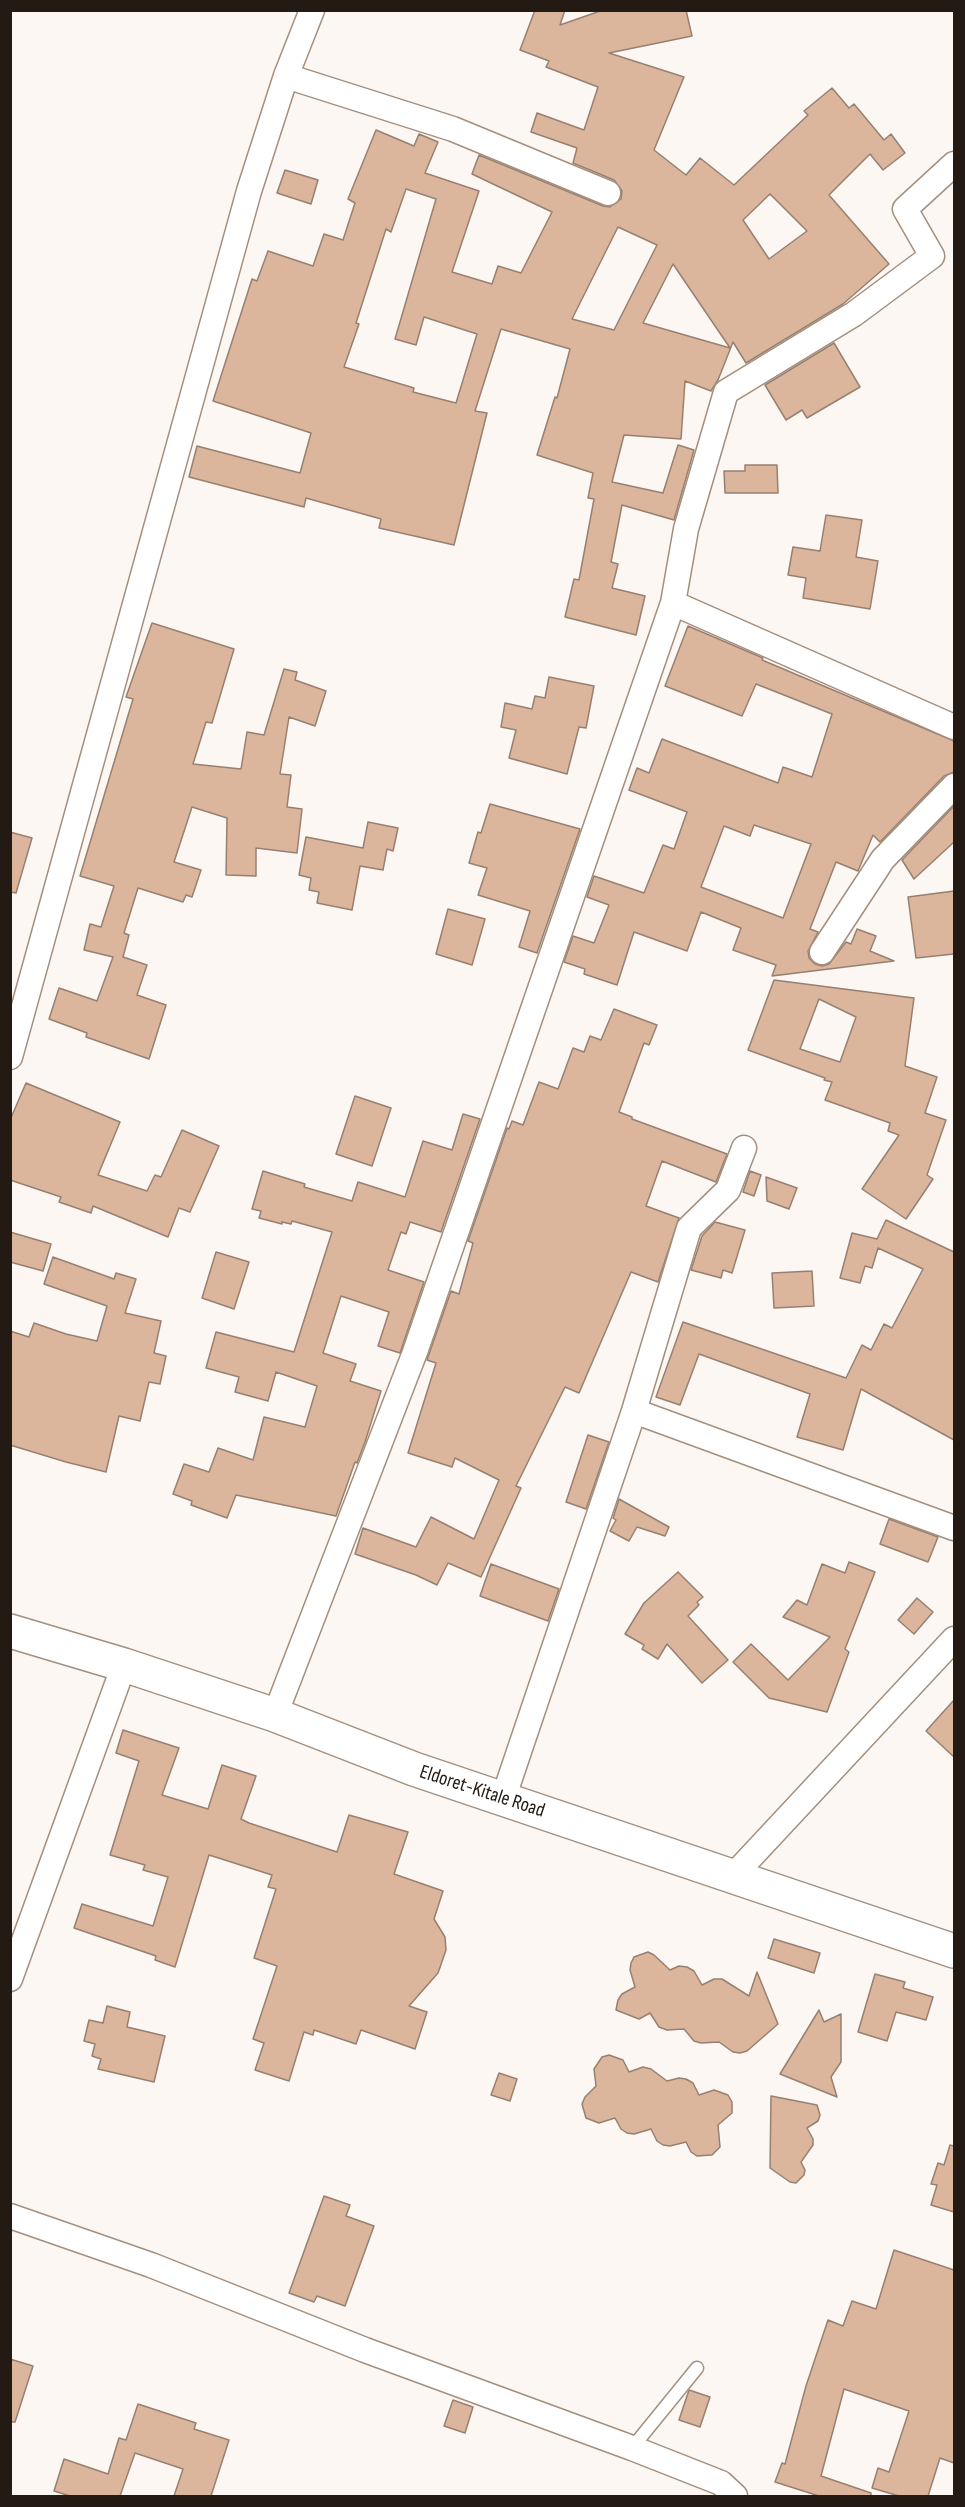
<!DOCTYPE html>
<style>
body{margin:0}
#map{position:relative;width:965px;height:2507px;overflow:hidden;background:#fcf7f3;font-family:"Sofia Sans Condensed",sans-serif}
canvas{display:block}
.frame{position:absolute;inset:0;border:12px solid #231a13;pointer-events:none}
</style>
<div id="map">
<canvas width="965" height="2507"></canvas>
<div class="frame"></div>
</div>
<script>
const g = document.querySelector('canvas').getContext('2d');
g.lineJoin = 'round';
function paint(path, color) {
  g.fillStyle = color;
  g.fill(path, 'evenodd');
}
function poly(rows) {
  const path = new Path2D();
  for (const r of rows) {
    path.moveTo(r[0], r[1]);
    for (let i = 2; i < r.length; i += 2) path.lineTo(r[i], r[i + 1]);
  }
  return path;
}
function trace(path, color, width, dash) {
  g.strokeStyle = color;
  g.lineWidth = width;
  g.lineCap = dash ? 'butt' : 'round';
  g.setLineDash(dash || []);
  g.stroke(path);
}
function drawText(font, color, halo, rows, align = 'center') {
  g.font = font + ' "Sofia Sans Condensed",sans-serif';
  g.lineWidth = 6;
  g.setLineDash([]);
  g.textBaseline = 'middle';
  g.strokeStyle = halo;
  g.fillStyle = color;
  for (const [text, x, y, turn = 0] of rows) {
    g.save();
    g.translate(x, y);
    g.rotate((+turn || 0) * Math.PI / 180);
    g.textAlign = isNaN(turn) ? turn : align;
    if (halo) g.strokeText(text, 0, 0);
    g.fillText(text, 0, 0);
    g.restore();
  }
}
const building = poly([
 [535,10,565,10,560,25,603,10,686,10,692,36,609,53,684,77,654,150,686,175,700,158,734,185,808,115,804,111,832,88,849,108,854,104,884,140,891,134,905,153,883,170,870,154,829,195,889,264,843,304,746,363,733,342,718,380,711,391,685,381,681,439,624,435,612,482,663,493,678,445,694,450,674,520,622,505,611,562,618,564,612,588,645,596,636,635,565,617,574,579,579,580,594,499,588,498,593,473,537,455,555,397,557,398,570,349,501,329,475,411,487,413,454,545,379,528,381,519,306,498,304,507,189,477,197,446,300,473,311,433,213,401,252,279,257,281,268,251,313,266,324,234,343,240,355,203,348,199,376,130,414,146,419,134,438,142,425,173,479,191,452,272,492,284,498,266,521,273,552,212,472,174,479,155,603,206,610,207,621,199,622,191,614,180,573,163,577,148,531,132,537,113,584,130,598,87,546,67,549,61,520,50,535,10],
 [406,189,436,199,395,339,416,345,424,317,477,334,456,403,413,392,414,388,344,367,359,324,356,323,386,229,391,232,406,189],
 [770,194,807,231,769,259,743,220,770,194],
 [618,227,657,245,614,330,572,319,618,227],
 [673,264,730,348,643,323,673,264],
 [285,170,318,180,311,204,277,193,285,170],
 [834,343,860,387,807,418,802,410,786,420,765,385,834,343],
 [745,465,777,465,778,493,725,493,724,471,745,471,745,465],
 [826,515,862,520,856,557,878,561,870,609,803,598,806,578,788,575,793,547,820,551,826,515],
 [152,623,234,649,212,723,206,722,193,764,241,769,247,732,264,735,284,669,297,672,295,680,326,691,315,726,289,717,280,774,291,775,287,807,302,809,297,853,256,848,256,876,226,875,227,818,192,807,174,862,201,870,192,897,186,895,183,902,138,888,124,933,129,935,123,957,147,965,137,995,166,1005,149,1059,86,1037,87,1033,49,1019,59,988,97,1001,113,957,84,950,90,924,101,927,114,886,80,876,133,699,126,697,152,623],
 [688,626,763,658,762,660,954,741,954,772,944,776,880,842,873,835,858,871,836,862,810,929,818,932,808,951,809,958,815,964,822,966,829,964,846,942,851,944,857,929,876,936,870,951,894,961,772,976,776,965,733,950,741,928,701,912,687,951,634,932,617,985,584,974,585,969,564,962,573,936,594,943,609,905,587,897,594,876,644,893,663,845,674,849,687,812,629,790,637,768,649,773,662,739,778,783,783,767,812,777,832,714,756,684,742,716,665,686,688,626],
 [754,825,811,844,783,918,701,887,724,826,750,836,754,825],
 [549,677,594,686,586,728,579,727,567,774,509,758,516,730,501,727,505,703,532,709,535,696,545,698,549,677],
 [490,804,580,829,537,953,519,947,530,911,478,895,487,868,469,863,478,832,481,833,490,804],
 [954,806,954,842,914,879,902,860,954,806],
 [368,822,398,828,393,851,387,849,383,870,360,866,352,910,317,903,319,892,309,890,311,878,299,875,306,837,363,848,368,822],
 [10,832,32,838,16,893,10,892,10,832],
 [954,891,954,954,916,958,908,897,954,891],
 [448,909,485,919,472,965,436,954,448,909],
 [774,980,914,998,905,1066,937,1077,925,1113,946,1120,927,1175,933,1179,906,1219,862,1189,899,1135,888,1131,890,1123,825,1100,832,1082,824,1080,825,1078,748,1050,774,980],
 [819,999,856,1017,840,1062,800,1049,819,999],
 [614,1009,657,1025,649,1045,644,1043,619,1112,632,1117,632,1119,727,1154,716,1182,662,1161,646,1206,679,1218,658,1282,631,1272,579,1393,565,1387,516,1486,521,1488,481,1577,448,1563,437,1585,416,1575,355,1554,363,1528,416,1547,431,1517,474,1539,499,1480,455,1458,452,1467,408,1453,436,1363,427,1360,451,1291,459,1294,473,1243,468,1241,507,1128,509,1129,512,1121,523,1125,539,1082,558,1089,573,1048,584,1052,590,1036,601,1040,614,1009],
 [26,1083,120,1122,98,1175,147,1191,155,1175,161,1177,182,1130,219,1146,190,1212,179,1208,168,1237,93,1206,91,1213,59,1202,61,1197,10,1180,10,1120,26,1083],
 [355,1096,391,1108,372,1166,336,1154,355,1096],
 [463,1114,480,1119,441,1232,410,1222,406,1234,401,1232,388,1270,424,1282,400,1353,378,1346,389,1312,341,1296,323,1353,356,1364,350,1381,381,1391,365,1442,357,1463,355,1462,336,1516,236,1495,227,1518,191,1505,192,1501,173,1494,184,1464,209,1472,218,1448,253,1460,264,1417,305,1427,317,1386,276,1372,268,1401,235,1392,239,1377,206,1368,216,1332,294,1352,332,1232,292,1221,291,1224,282,1222,282,1224,259,1218,261,1211,252,1209,263,1171,305,1184,304,1187,352,1201,358,1182,405,1197,423,1141,452,1150,463,1114],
 [750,1171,761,1175,754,1196,743,1192,750,1171],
 [766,1177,797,1188,789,1209,767,1201,766,1177],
 [886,1220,954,1252,954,1440,861,1389,843,1450,797,1437,810,1394,699,1354,680,1405,656,1397,683,1322,846,1378,862,1345,871,1350,884,1324,892,1328,923,1269,878,1248,872,1268,865,1266,860,1283,840,1278,852,1233,877,1239,886,1220],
 [715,1222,745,1230,732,1273,723,1270,721,1278,691,1270,702,1236,715,1222],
 [10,1232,51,1244,43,1271,10,1262,10,1232],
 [216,1252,249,1262,234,1309,202,1298,216,1252],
 [53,1257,114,1279,116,1273,136,1279,125,1313,161,1321,154,1353,166,1356,160,1384,149,1382,140,1421,119,1416,106,1472,66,1462,10,1445,10,1331,29,1337,34,1323,66,1334,97,1341,107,1306,44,1284,53,1257],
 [812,1271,814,1306,774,1308,772,1273,812,1271],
 [588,1435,609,1442,586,1509,566,1502,588,1435],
 [619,1499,669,1527,665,1536,637,1527,629,1541,610,1531,616,1520,613,1518,619,1499],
 [889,1519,938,1537,928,1562,880,1544,889,1519],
 [849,1562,875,1572,845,1649,849,1652,827,1712,769,1698,733,1662,751,1644,788,1680,830,1637,783,1617,797,1600,807,1605,822,1564,845,1573,849,1562],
 [491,1564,559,1589,548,1621,480,1596,491,1564],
 [678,1572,703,1597,697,1602,699,1605,688,1616,728,1660,702,1683,667,1644,658,1659,642,1649,644,1645,625,1634,644,1603,678,1572],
 [917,1598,933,1612,914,1634,898,1620,917,1598],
 [954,1700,954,1757,926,1731,954,1700],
 [123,1730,179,1748,162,1795,208,1809,222,1765,256,1776,241,1819,249,1823,337,1852,349,1815,408,1832,394,1874,443,1891,434,1919,445,1937,446,1950,438,1973,409,2006,427,2012,415,2049,361,2030,356,2044,314,2030,313,2035,304,2032,289,2081,255,2070,264,2043,253,2039,277,1966,254,1958,276,1889,268,1887,272,1875,209,1855,175,1967,155,1960,156,1956,74,1928,82,1904,153,1926,168,1877,143,1870,145,1865,110,1855,139,1761,116,1753,123,1730],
 [774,1939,820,1953,814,1973,768,1958,774,1939],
 [648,1952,654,1955,670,1970,679,1966,687,1967,694,1971,702,1985,714,1979,722,1979,749,1996,757,1972,778,2024,747,2051,740,2053,733,2052,719,2042,701,2043,694,2041,684,2029,667,2030,659,2027,650,2013,639,2019,616,2010,618,2000,622,1994,635,1987,630,1970,631,1963,634,1957,648,1952],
 [875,1974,905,1982,903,1988,933,1997,926,2020,896,2012,887,2041,858,2032,875,1974],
 [107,2006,130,2012,127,2027,165,2036,154,2082,98,2069,101,2059,92,2056,95,2044,84,2041,89,2020,103,2023,107,2006],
 [819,2010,824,2022,841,2014,841,2062,831,2077,837,2097,780,2074,819,2010],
 [609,2055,623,2060,629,2072,643,2067,651,2069,667,2081,679,2078,686,2079,693,2083,699,2095,714,2090,728,2095,732,2102,732,2113,718,2125,720,2147,712,2155,697,2156,691,2152,686,2142,670,2146,663,2145,657,2141,651,2129,634,2134,627,2133,621,2129,615,2118,599,2123,586,2118,582,2104,585,2097,596,2086,594,2069,602,2057,609,2055],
 [499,2073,517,2079,510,2101,491,2095,499,2073],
 [771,2096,817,2105,820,2115,818,2121,807,2128,813,2139,813,2145,801,2162,805,2170,804,2175,796,2183,790,2182,770,2168,771,2096],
 [950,2145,954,2146,954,2212,931,2205,937,2185,931,2184,938,2163,944,2165,950,2145],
 [324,2196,350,2205,346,2216,374,2226,345,2306,317,2296,314,2302,289,2293,324,2196],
 [894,2250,954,2270,954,2463,940,2458,928,2496,899,2496,872,2488,878,2468,889,2472,909,2411,844,2389,821,2476,871,2493,871,2496,819,2496,775,2482,782,2463,785,2464,806,2386,828,2320,843,2326,852,2301,876,2309,894,2250],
 [10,2359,33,2366,15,2422,10,2422,10,2359],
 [689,2390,710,2397,700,2427,679,2420,689,2390],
 [453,2400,473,2407,465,2433,444,2426,453,2400],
 [138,2404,196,2423,194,2429,229,2440,211,2496,174,2496,183,2469,135,2453,120,2496,70,2496,54,2491,64,2459,108,2474,119,2438,126,2440,138,2404]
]);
paint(building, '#dbb59c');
trace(building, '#988071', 1.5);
const lane = poly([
 [632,2448,697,2368]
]);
const street = poly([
 [286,76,453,129,608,193],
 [673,603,954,727],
 [822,952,883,859,954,786],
 [10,1057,249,191,286,76,312,10],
 [634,1411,954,1528],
 [275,1715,415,1352,673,603,686,529,726,392,854,314,932,256,905,209,954,164],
 [503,1799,634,1411,689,1228,728,1190,744,1148],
 [733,1876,954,1639],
 [10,1979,124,1665],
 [10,2216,151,2265,365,2350,632,2448,721,2483,735,2496]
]);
const highway = poly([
 [10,1631,124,1665,275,1715,414,1769,954,1951]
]);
trace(lane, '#a48f7d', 15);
trace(street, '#a48f7d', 27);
trace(highway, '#a48f7d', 36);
trace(lane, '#fff', 12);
trace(street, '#fff', 24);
trace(highway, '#fff', 33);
drawText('20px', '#231a13', '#fff', [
 ["Eldoret-Kitale Road",482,1792,18]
]);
</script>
